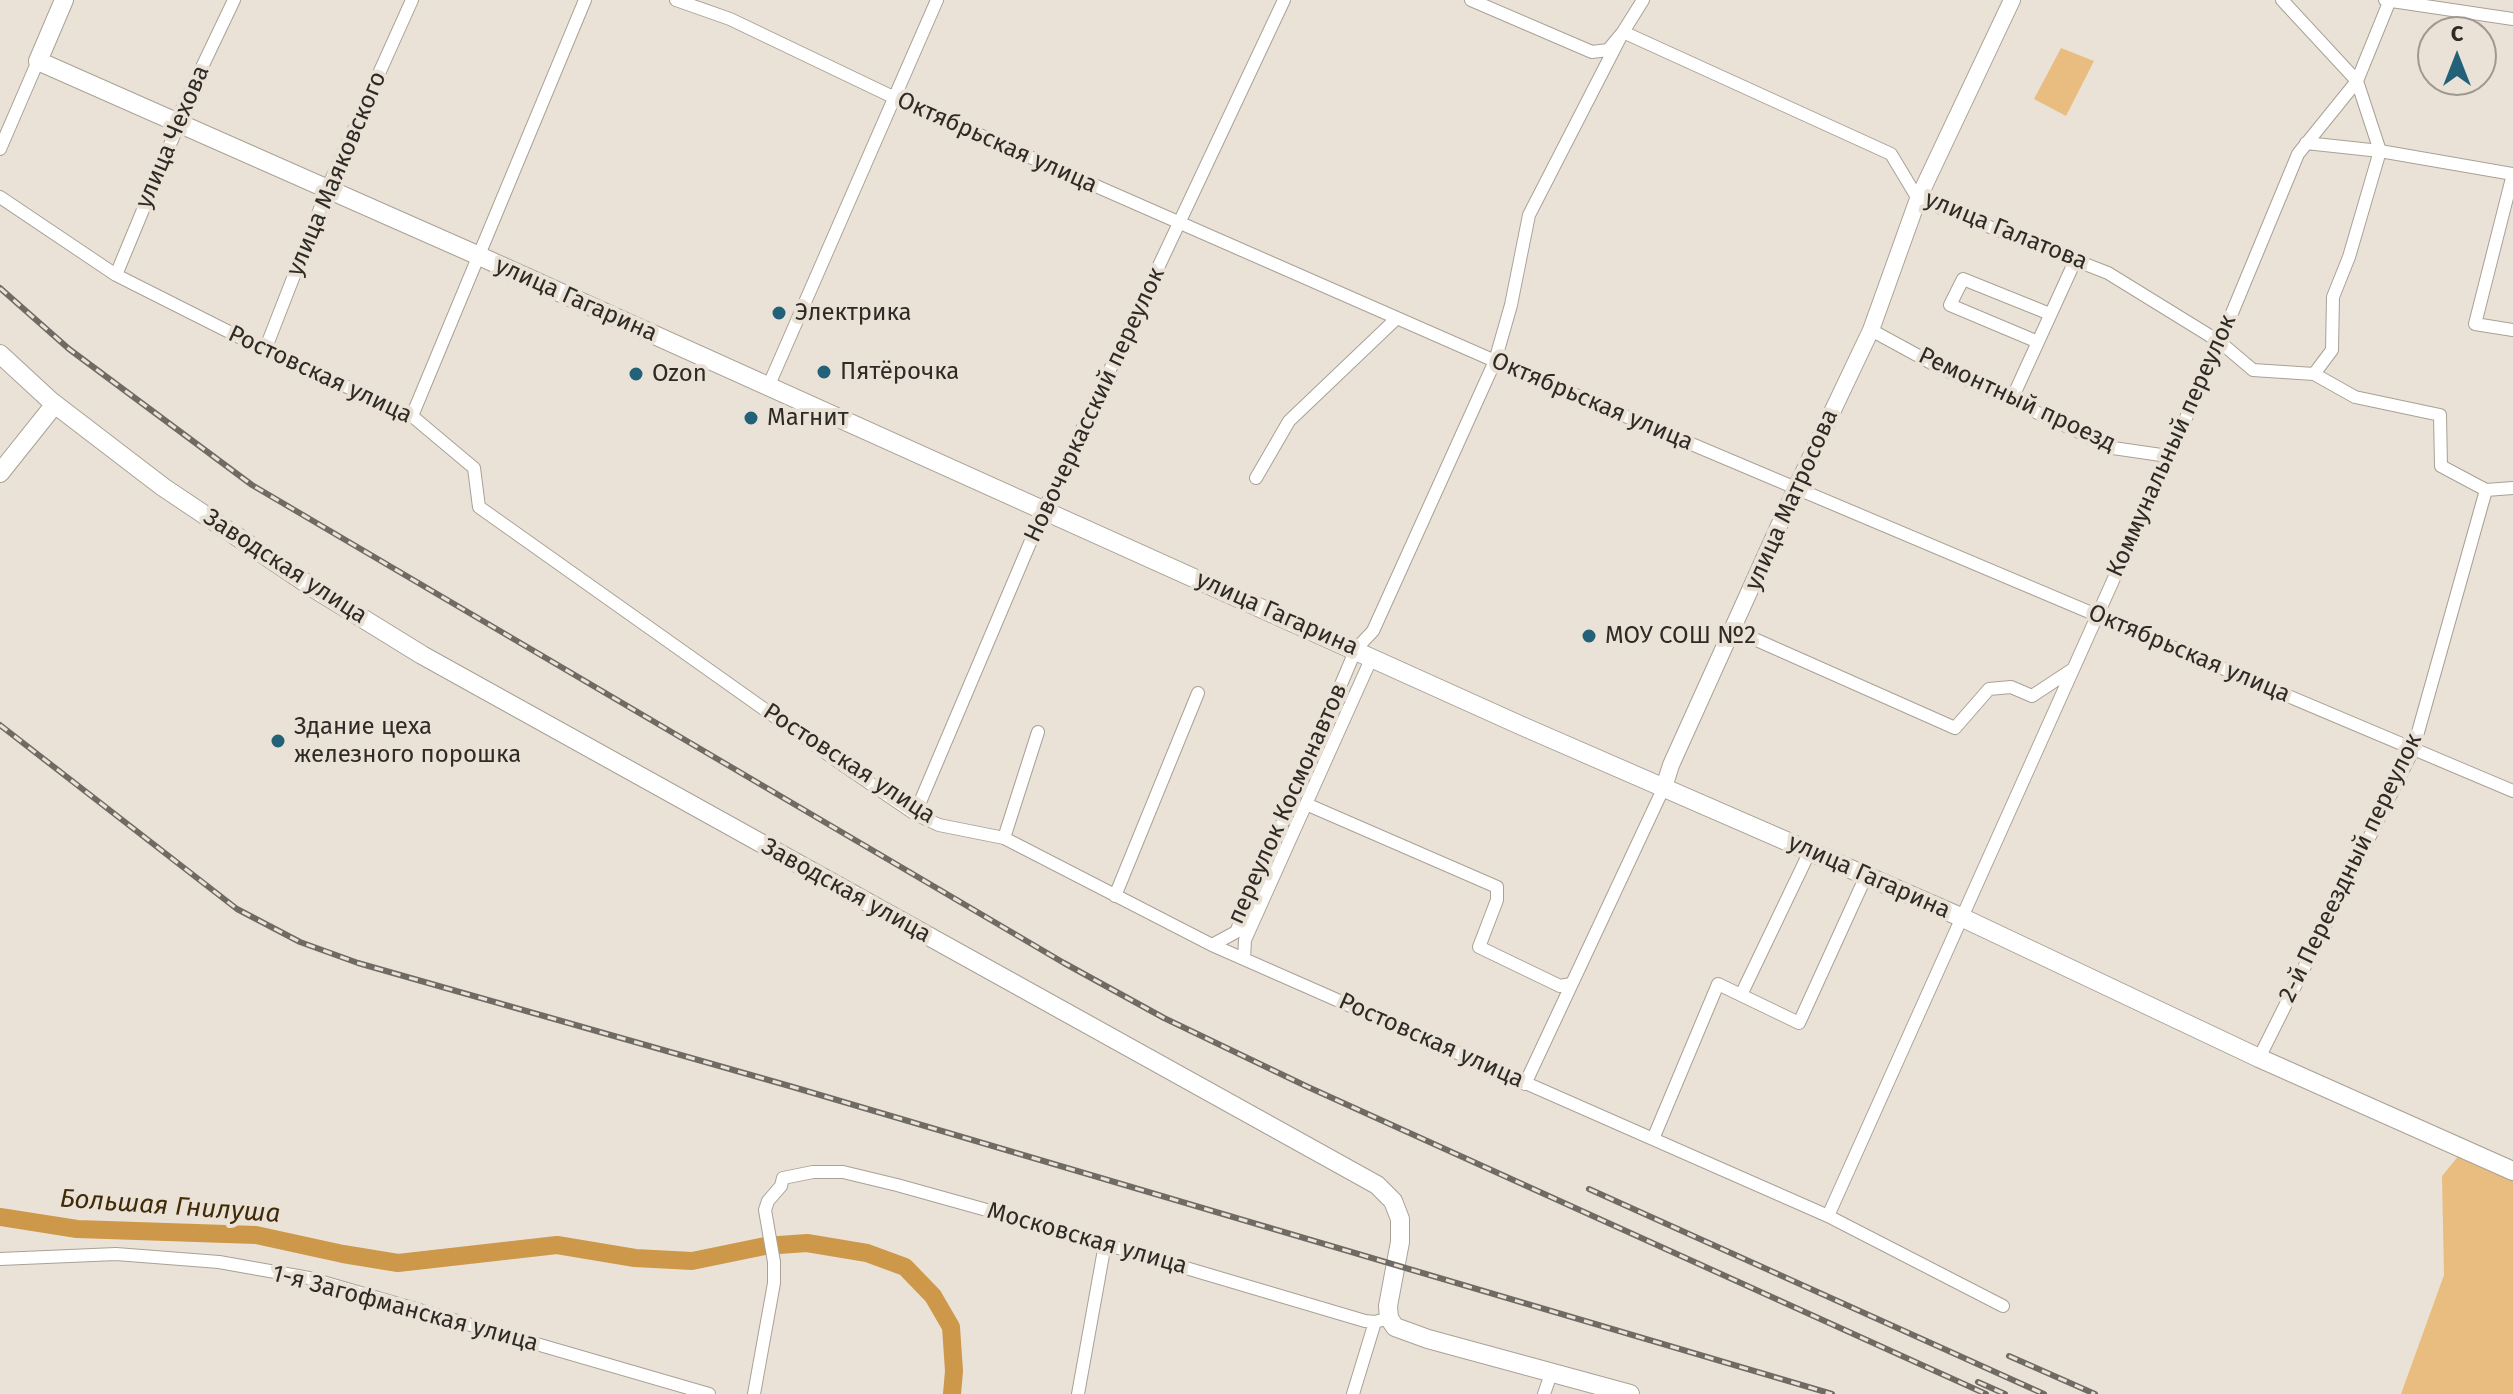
<!DOCTYPE html>
<meta charset="utf-8">
<style>
body{margin:0}
#map{position:relative;width:2513px;height:1394px;overflow:hidden;background:#eae2d6;font-family:"Fira Sans",sans-serif}
canvas{display:block}
.north{position:absolute;left:2417px;top:16px;width:80px;height:80px;box-sizing:border-box;background:#eae2d6;border:2px solid #9f9890;border-radius:50%;rotate:0deg;font-size:22px;font-weight:700;line-height:32px;text-align:center;color:#2e2a26}
.north::after{content:'';display:block;margin:auto;width:28px;height:36px;background:#226177;clip-path:polygon(50% 0,100% 100%,50% 72%,0 100%)}
</style>
<div id="map">
<canvas width="2513" height="1394"></canvas>
<div class="north">С</div>
</div>
<script>
const g = document.querySelector('canvas').getContext('2d');
g.lineJoin = 'round';
function paint(path, color) {
  g.fillStyle = color;
  g.fill(path, 'evenodd');
}
function poly(rows) {
  const path = new Path2D();
  for (const r of rows) {
    path.moveTo(r[0], r[1]);
    for (let i = 2; i < r.length; i += 2) path.lineTo(r[i], r[i + 1]);
  }
  return path;
}
function trace(path, color, width, dash) {
  g.strokeStyle = color;
  g.lineWidth = width;
  g.lineCap = dash ? 'butt' : 'round';
  g.setLineDash(dash || []);
  g.stroke(path);
}
function drawText(font, color, halo, rows, align = 'center') {
  g.font = font + ' "Fira Sans",sans-serif';
  g.lineWidth = 8;
  g.setLineDash([]);
  g.textBaseline = 'middle';
  g.strokeStyle = halo;
  g.fillStyle = color;
  for (const [text, x, y, turn = 0] of rows) {
    g.save();
    g.translate(x, y);
    g.rotate((+turn || 0) * Math.PI / 180);
    g.textAlign = isNaN(turn) ? turn : align;
    if (halo) g.strokeText(text, 0, 0);
    g.fillText(text, 0, 0);
    g.restore();
  }
}
paint(poly([
 [2061,48,2094,61,2066,116,2034,99],
 [2469,1143,2513,1163,2513,1394,2401,1394,2444,1275,2442,1176]
]), '#e9bd80');
trace(poly([
 [0,1217,77,1229,256,1235,343,1254,398,1263,557,1245,635,1258,692,1261,765,1246,807,1243,867,1253,905,1267,933,1296,951,1327,954,1371,952,1394]
]), '#cd9849', 18);
const minor = poly([
 [676,0,730,19,893,97,1495,361,2513,791],
 [1471,0,1592,52,1608,50,1623,32,1891,154,1918,199,2108,273,2220,342,2253,370,2314,374,2355,397,2440,415,2441,466,2486,490,2513,488],
 [2282,0,2357,81,2380,151,2349,257,2333,297,2332,350,2314,374],
 [2385,0,2513,19],
 [2306,143,2380,151,2513,174],
 [0,149,38,61],
 [2513,174,2475,324,2513,330],
 [0,197,116,275,265,350,412,416,474,468,479,507,843,765,915,814,939,825,1004,838,1212,945,1828,1216,2003,1306],
 [116,275,179,123,182,109,234,0],
 [1871,330,1937,366,2113,448,2168,456],
 [2038,342,1950,305,1963,279,2050,314],
 [265,350,332,178,412,0],
 [768,387,937,0],
 [2011,401,2075,261],
 [412,416,585,0],
 [1256,478,1289,421,1397,318],
 [1734,630,1955,728,1989,689,2011,687,2032,696,2073,669],
 [1306,804,1497,887,1497,900,1479,947,1560,986,1571,984],
 [915,814,1044,510,1284,0],
 [1004,838,1038,732],
 [1115,896,1198,693],
 [1212,945,1236,932,1356,649,1373,631,1495,361,1511,305,1529,215,1623,32,1643,0],
 [1244,959,1245,940,1372,657],
 [1741,995,1810,851],
 [2259,1058,2413,750,2486,490],
 [1525,1084,1664,787],
 [1653,1139,1718,984,1799,1023,1866,876],
 [1828,1216,2220,342,2298,154,2357,81,2390,0],
 [0,1259,116,1254,219,1262,309,1278,709,1394],
 [754,1394,774,1283,774,1262,765,1210,768,1201,781,1186,783,1178,813,1172,843,1172,897,1185,1044,1226,1365,1321,1375,1322,1389,1318],
 [1078,1394,1105,1244],
 [1353,1394,1375,1322],
 [1544,1394,1552,1371]
]);
const tertiary = poly([
 [1664,787,1671,765,1796,488,1871,330,1918,199,2012,0]
]);
const secondary = poly([
 [64,0,38,61,477,255,1522,726,1963,918,2259,1058,2513,1171],
 [0,354,52,402,163,487,315,589,422,655,1377,1185,1393,1201,1400,1219,1400,1242,1388,1306,1389,1318,1395,1327,1428,1339,1630,1394],
 [0,473,55,404]
]);
trace(minor, '#a9a196', 14);
trace(tertiary, '#a9a196', 18);
trace(secondary, '#a9a196', 20);
trace(minor, '#fff', 12);
trace(tertiary, '#fff', 16);
trace(secondary, '#fff', 18);
const rail = poly([
 [0,288,69,349,252,485,1064,963,1164,1018,1308,1087,1986,1394],
 [0,725,237,909,300,942,358,963,793,1087,1832,1394],
 [1589,1189,2044,1394],
 [2009,1356,2095,1394],
 [1978,1382,2005,1394]
]);
trace(rail, '#6f6a63', 6);
trace(rail, '#eae2d6', 3, [9]);
for (const [x, y, r, color] of [
 [779,313,8,"#226177"],
 [824,372,8,"#226177"],
 [636,374,8,"#226177"],
 [751,418,8,"#226177"],
 [1589,636,8,"#226177"],
 [278,741,8,"#226177"]
]) {
  const dot = new Path2D();
  dot.arc(x, y, r, 0, 2 * Math.PI);
  g.fillStyle = color;
  g.fill(dot);
  trace(dot, '#eae2d6', 3);
}
drawText('24px', '#2e2a26', '#eae2d6', [
 ["улица Чехова",173,137,-67],
 ["Октябрьская улица",997,143,24],
 ["улица Маяковского",337,174,-67],
 ["улица Галатова",2006,231,22],
 ["улица Гагарина",576,300,24],
 ["Ростовская улица",320,375,25],
 ["Ремонтный проезд",2017,400,25],
 ["Октябрьская улица",1592,402,23],
 ["Новочеркасский переулок",1095,405,-65],
 ["Коммунальный переулок",2172,446,-66],
 ["улица Матросова",1792,500,-66],
 ["Заводская улица",285,567,33],
 ["улица Гагарина",1277,614,24],
 ["Октябрьская улица",2189,654,23],
 ["Ростовская улица",849,764,33],
 ["переулок Космонавтов",1288,804,-66],
 ["2-й Переездный переулок",2351,868,-64],
 ["улица Гагарина",1869,877,24],
 ["Заводская улица",846,891,29],
 ["Ростовская улица",1431,1041,24],
 ["Московская улица",1087,1239,16],
 ["1-я Загофманская улица",405,1309,15]
]);
drawText('24px', '#2e2a26', '#eae2d6', [
 ["Электрика",795,313],
 ["Пятёрочка",840,372],
 ["Ozon",652,374],
 ["Магнит",767,418],
 ["МОУ СОШ №2",1605,636],
 ["Здание цеха",294,727],
 ["железного порошка",294,755]
], 'left');
drawText('italic 26px', '#402a07', '#eae2d6', [
 ["Большая Гнилуша",170,1207,4]
]);
</script>
